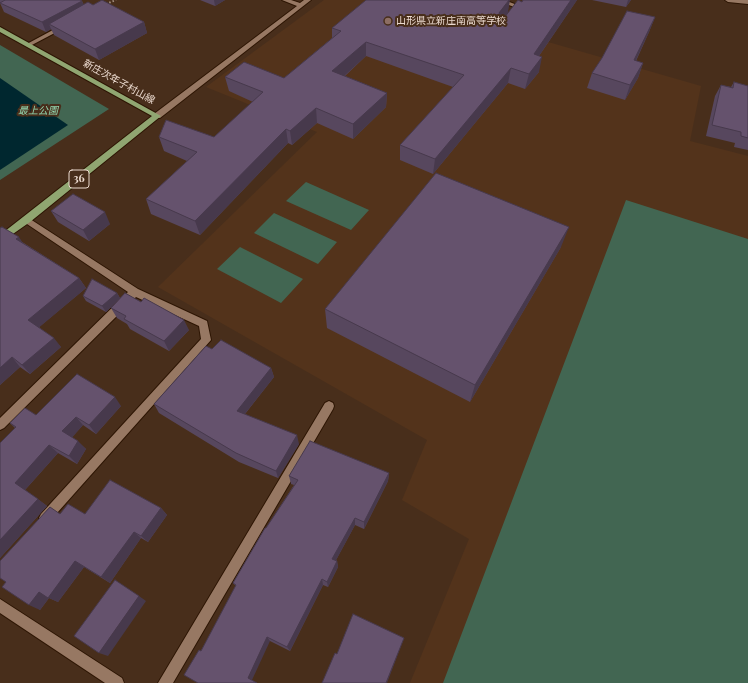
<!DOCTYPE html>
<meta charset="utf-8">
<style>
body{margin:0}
canvas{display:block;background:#482e1b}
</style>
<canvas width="748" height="683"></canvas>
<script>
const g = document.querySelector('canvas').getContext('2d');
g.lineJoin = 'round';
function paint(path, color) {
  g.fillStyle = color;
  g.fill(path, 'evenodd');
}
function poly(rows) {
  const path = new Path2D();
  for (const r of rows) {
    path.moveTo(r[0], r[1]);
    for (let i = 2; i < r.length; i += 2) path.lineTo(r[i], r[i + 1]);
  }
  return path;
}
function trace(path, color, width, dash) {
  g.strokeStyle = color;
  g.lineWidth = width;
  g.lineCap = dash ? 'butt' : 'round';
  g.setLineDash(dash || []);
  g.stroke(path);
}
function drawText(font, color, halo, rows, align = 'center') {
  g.font = font + ' "Playfair Display","Noto Sans JP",serif';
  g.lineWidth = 4;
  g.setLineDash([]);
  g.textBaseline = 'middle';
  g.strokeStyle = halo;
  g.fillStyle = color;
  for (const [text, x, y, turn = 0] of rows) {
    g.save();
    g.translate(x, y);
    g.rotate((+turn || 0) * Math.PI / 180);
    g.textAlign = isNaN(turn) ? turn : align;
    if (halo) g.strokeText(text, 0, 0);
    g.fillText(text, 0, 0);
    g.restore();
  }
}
paint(poly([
 [324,0,402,0,701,86,690,141,748,156,748,683,410,683,469,539,402,500,427,440,158,287,317,132,206,87]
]), '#53331b');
paint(poly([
 [0,45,109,109,0,180],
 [306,182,369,210,351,230,286,201],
 [626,200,748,239,748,683,443,683],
 [274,213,337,242,318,264,254,233],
 [240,247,303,279,281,303,217,269]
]), '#426652');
paint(poly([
 [0,78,68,125,0,170]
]), '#00272f');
const minor = poly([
 [282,0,291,0,300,3,304,0,311,0,160,118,154,118,154,114,297,6,282,0],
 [495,0,504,0,520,6,517,8,495,0],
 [725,0,748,0,748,4,728,2,725,0],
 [64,24,67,26,66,27,30,46,25,45,64,24],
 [27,217,138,289,207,321,211,340,49,522,45,524,41,522,39,518,41,514,201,339,199,326,136,297,4,428,0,430,0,418,128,292,24,222,23,220,24,218,27,217],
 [329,401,333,403,334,406,333,409,173,683,158,683,325,403,329,401],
 [0,599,122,678,124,683,105,683,0,613,0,599]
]);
const major = poly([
 [0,27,161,116,30,222,0,243,0,235,152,116,0,32,0,27]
]);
trace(minor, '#2d1503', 2);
trace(major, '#2d1503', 2);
trace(poly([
 [106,4,116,0]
]), '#a18c7d', 2, [1.5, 2]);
paint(minor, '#977863');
paint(major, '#90a671');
paint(poly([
 [0,0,80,0,82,1,84,5,93,5,144,22,147,33,99,60,54,35,51,29,46,32,4,12,0,3,1,2,0,2],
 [200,0,225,0,215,6],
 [577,0,539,56,539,72,525,89,508,83,433,174,400,160,400,145,453,87,366,56,345,76,387,93,386,107,353,139,317,123,292,145,288,143,200,235,151,214,146,199,187,161,164,151,159,137,214,137,253,102,229,91,225,77,284,78,332,38,332,28,508,12,504,18,522,2],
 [592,0,631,0,626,7],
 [655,17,649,32,636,61,643,63,638,78,625,100,587,88,592,73],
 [734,82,748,86,748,150,734,147,735,143,706,136,715,96,721,85,731,87],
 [51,211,110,224,89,241,58,222],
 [0,228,79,278,86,288,39,327,61,347,30,374,20,367,0,385],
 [561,247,470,402,327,328,325,309],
 [117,293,120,298,106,312,86,301,83,296],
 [111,308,189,330,169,351,130,329,127,324,117,318],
 [212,349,271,368,274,377,245,414,299,444,278,478,239,462,159,413,154,404],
 [121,406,96,434,83,425,72,437,86,449,77,464,58,453,25,490,47,506,0,558,0,443,15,428,10,423,36,415],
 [389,473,388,481,364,529,355,525,336,560,337,561,338,567,328,587,323,585,290,651,270,641,201,651,236,586,233,583,266,528,294,485,291,484,289,476],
 [161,508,167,515,148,542,141,538,110,583,84,567,58,602,49,598,40,610,6,582,60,514,85,514]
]), '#57475e');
paint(poly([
 [214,0,225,0,215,6],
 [509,0,510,0,508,12,497,28,499,13],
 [571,0,577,0,530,69,534,54],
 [628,0,631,0,626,7],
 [82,1,86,11,49,24,51,29,46,32,42,22],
 [655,17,649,32,629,75,634,60],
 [144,22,147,33,99,60,95,49],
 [366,42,366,56,333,86,332,71],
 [542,57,539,72,525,89,529,74],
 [643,63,638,78,625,100,630,85],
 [511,68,508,83,433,174,435,159],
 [387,93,386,107,353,139,353,124],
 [316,108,317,123,292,145,290,131],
 [286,129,288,143,200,235,195,221],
 [105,212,110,224,89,241,83,230],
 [569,227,561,247,470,402,475,385],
 [19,237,26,248,16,239],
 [79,278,86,288,36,330,28,320],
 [117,293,120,298,106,312,102,306],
 [184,320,189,330,169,351,164,341],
 [54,338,61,347,30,374,22,365],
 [12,357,20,367,0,385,0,368],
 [271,368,274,377,240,420,237,411],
 [115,397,121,406,96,434,89,425],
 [76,417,83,425,70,440,62,431],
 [297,435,299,444,278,478,276,471],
 [78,441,86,449,77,464,69,456],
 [49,445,58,453,24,491,15,483],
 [389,473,388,481,364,529,364,522],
 [38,499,47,506,0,558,0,540],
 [161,508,167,515,148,542,141,536],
 [355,518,355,525,334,564,332,559],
 [134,532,141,538,110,583,101,577],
 [75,561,84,567,58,602,49,598,40,610,29,605,39,592],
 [337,561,338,567,328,587,327,582],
 [322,579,323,585,290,651,287,647],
 [139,596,146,601,108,656,99,653],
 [267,637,270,641,252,680,248,678],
 [404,638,387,683,386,683]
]), '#47394c');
const building = poly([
 [5,0,80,0,82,1,42,22,0,3,5,0],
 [102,0,144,22,95,49,49,24,88,2,93,5,102,0],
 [366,0,509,0,499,13,500,16,504,18,518,0,522,2,523,0,571,0,534,54,542,57,529,74,511,68,435,159,400,145,464,75,366,42,332,71,387,93,353,124,316,108,290,131,286,129,195,221,146,199,197,152,159,137,166,120,214,137,263,92,225,77,244,62,284,78,341,31,332,28,366,0],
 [627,11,655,17,634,60,643,63,630,85,592,73,602,58,627,11],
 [734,82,748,86,748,138,741,136,741,132,712,125,721,85,733,88,734,82],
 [436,173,569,227,475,385,325,309,436,173],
 [73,194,105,212,83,230,51,211,73,194],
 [2,227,19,237,16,239,79,278,28,320,54,338,22,365,12,357,0,368,0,228,2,227],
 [92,279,117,293,102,306,83,296,92,279],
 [125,293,141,302,144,298,184,320,164,341,124,319,126,316,111,308,125,293],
 [221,340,271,368,237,411,297,435,276,471,236,453,154,404,206,346,212,349,221,340],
 [77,374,115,397,89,425,76,417,62,431,78,441,69,456,49,445,15,483,38,499,0,540,0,443,16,427,10,423,25,408,36,415,77,374],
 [310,441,389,473,364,522,355,518,332,559,337,561,327,582,322,579,287,647,267,637,248,678,257,683,198,683,184,675,199,650,201,651,236,585,233,583,265,528,266,528,298,480,289,476,310,441],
 [110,480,161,508,141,536,134,532,101,577,75,561,48,598,39,592,29,605,2,587,6,582,0,578,0,561,50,507,60,514,68,504,85,514,110,480],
 [115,580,139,596,99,653,74,636,115,580],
 [353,614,404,638,386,683,322,683,335,653,337,654,353,614]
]);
paint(building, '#65526d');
trace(building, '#47394c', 1);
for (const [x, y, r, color] of [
 [388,21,4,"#8d6e63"]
]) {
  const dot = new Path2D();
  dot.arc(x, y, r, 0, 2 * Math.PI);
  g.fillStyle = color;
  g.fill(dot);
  trace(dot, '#482e1b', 1.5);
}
drawText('10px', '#ebdacf', '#482e1b', [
 ["山形県立新庄南高等学校",396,21]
], 'left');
drawText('10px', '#ebdacf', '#482e1b', [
 ["新庄次年子村山線",119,82,29]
]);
drawText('italic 10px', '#92d6b0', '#482e1b', [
 ["最上公園",38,111]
]);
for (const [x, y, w] of [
 [79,179,20]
]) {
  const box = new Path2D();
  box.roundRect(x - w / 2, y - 9, w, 18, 3);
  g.fillStyle = '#482e1b';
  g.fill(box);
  trace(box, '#ebdacf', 1);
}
drawText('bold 11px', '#ebdacf', null, [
 ["36",79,179]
]);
</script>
